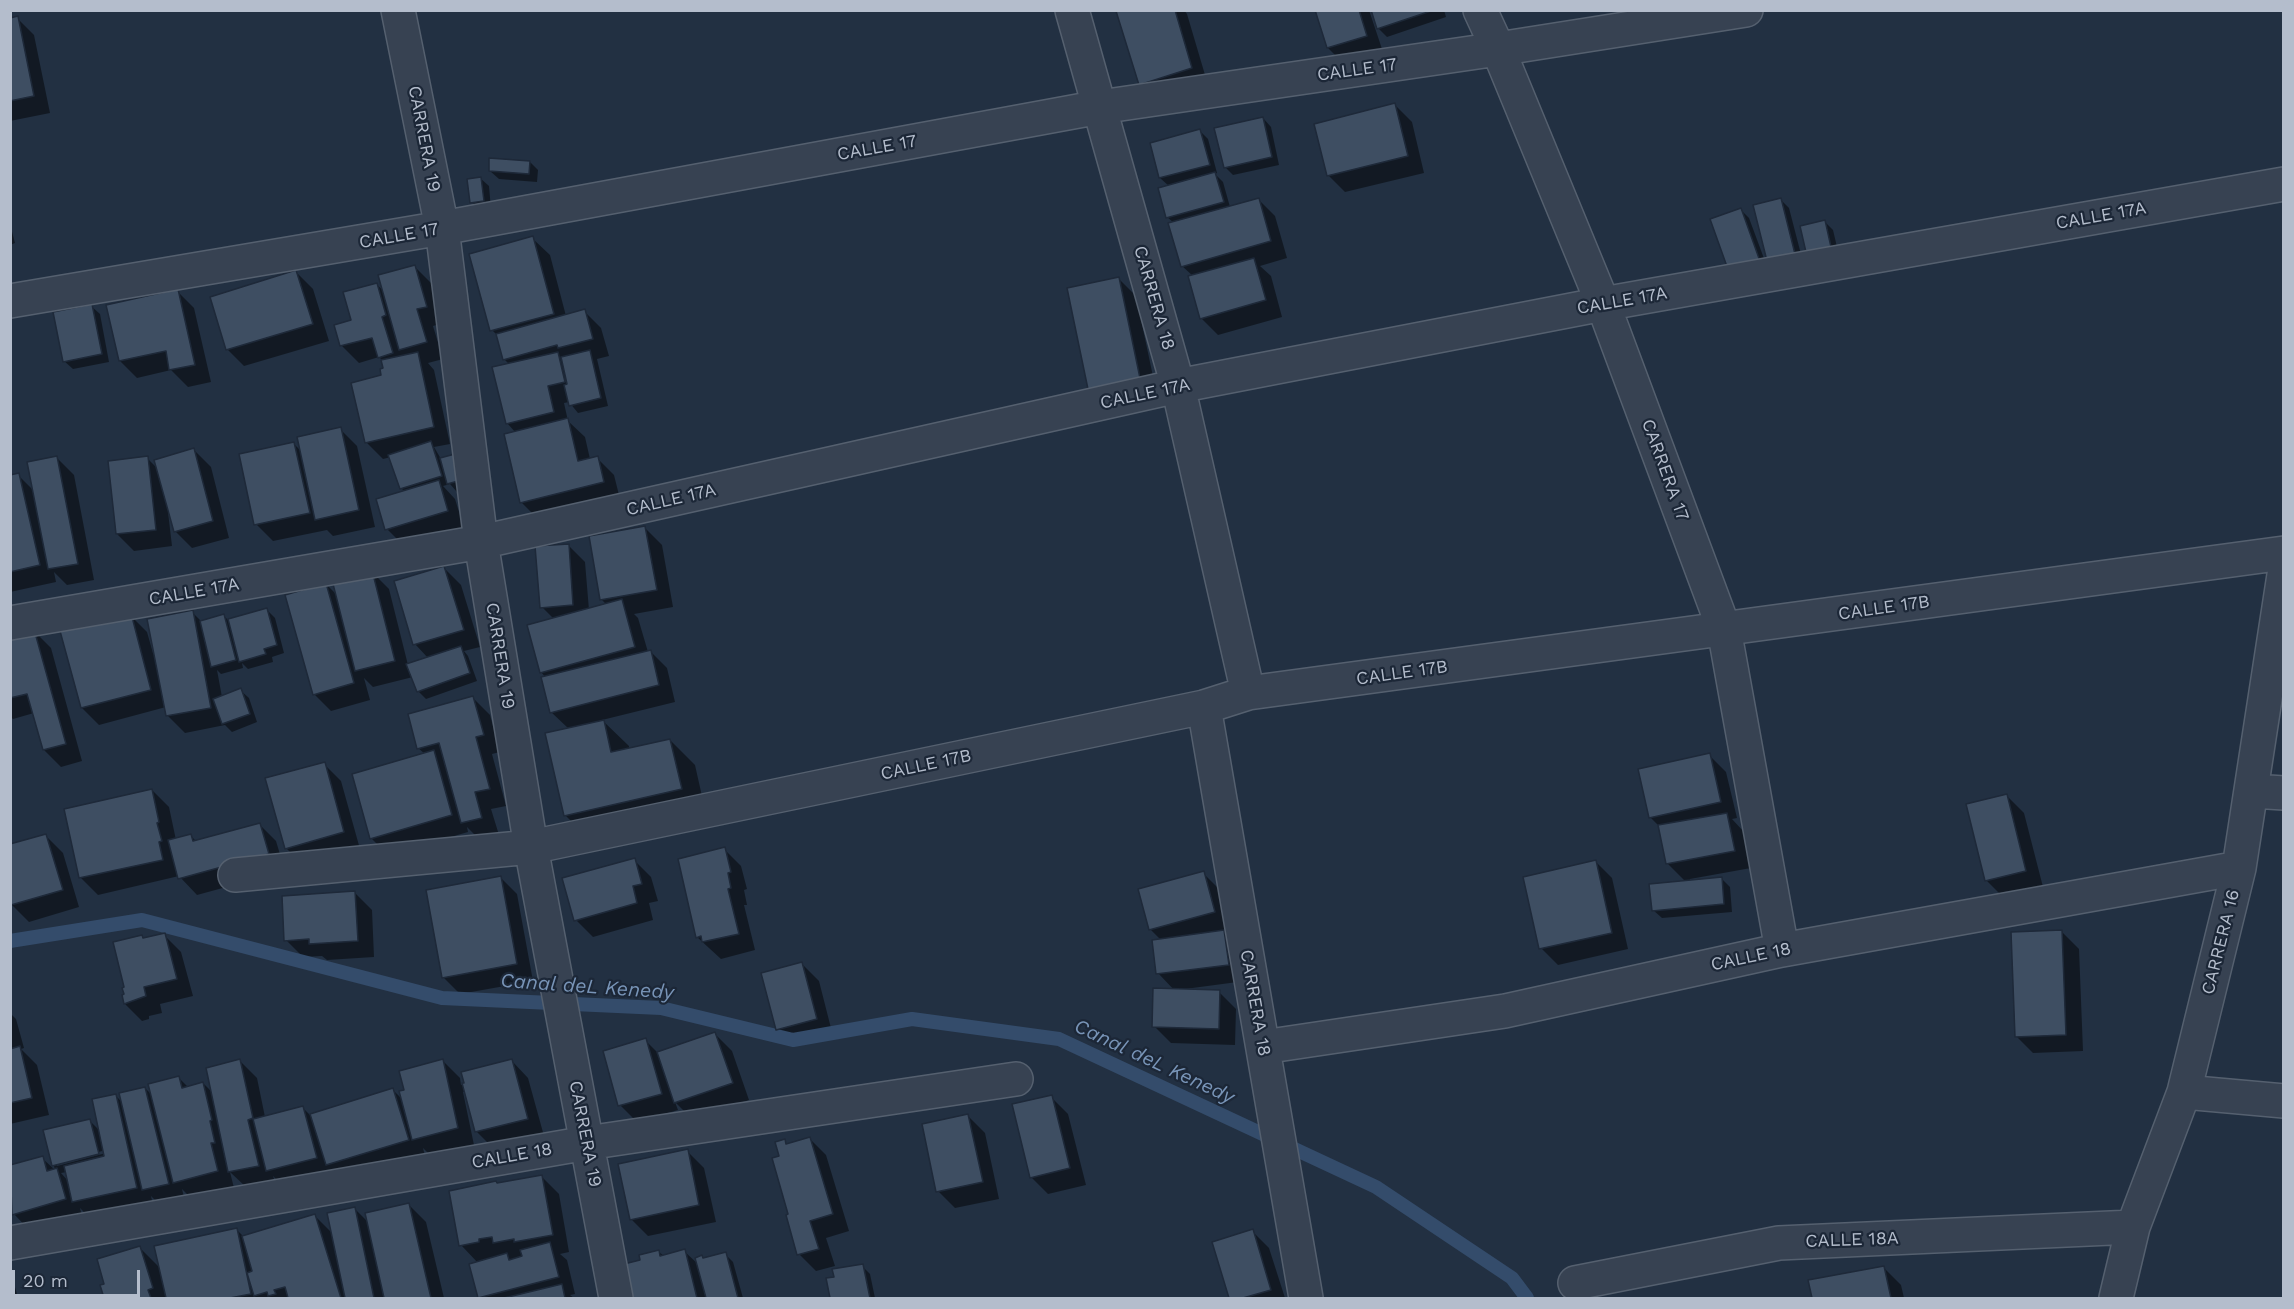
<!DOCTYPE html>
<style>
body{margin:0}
#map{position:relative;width:2294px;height:1309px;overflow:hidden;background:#223042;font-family:"Work Sans",sans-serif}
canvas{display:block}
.frame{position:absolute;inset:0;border:12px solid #b4bdcc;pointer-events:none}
.scale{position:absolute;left:12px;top:1270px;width:128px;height:27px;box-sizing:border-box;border:3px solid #b4bdcc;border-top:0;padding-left:8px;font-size:18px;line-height:21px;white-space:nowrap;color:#b4bdcc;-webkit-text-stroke:4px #1c2737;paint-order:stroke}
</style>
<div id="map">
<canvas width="2294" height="1309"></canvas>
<div class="frame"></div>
<div class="scale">20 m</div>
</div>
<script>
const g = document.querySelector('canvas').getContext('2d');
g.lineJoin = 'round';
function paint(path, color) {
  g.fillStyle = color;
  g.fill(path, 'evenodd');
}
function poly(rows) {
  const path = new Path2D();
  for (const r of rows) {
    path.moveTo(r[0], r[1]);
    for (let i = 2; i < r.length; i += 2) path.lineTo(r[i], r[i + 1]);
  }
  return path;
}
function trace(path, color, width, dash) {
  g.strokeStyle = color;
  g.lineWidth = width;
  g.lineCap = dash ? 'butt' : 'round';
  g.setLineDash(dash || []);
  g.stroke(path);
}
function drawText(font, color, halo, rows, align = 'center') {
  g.font = font + ' "Work Sans",sans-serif';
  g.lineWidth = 4.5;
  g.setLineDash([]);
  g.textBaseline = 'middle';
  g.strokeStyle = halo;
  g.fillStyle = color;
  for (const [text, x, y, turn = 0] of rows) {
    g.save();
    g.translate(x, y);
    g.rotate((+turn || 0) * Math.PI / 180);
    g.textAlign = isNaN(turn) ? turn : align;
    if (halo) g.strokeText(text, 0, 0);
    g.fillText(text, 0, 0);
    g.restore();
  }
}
paint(poly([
 [1124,10,1184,10,1187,14,1208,85,1157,101,1140,84,1118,12],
 [1316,10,1369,10,1383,52,1345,65,1328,48],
 [1373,10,1444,10,1446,17,1387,37,1379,29],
 [17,18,34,35,50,113,10,121,10,19],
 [1395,105,1412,122,1424,173,1345,192,1328,175],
 [1263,118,1271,127,1279,165,1233,175,1225,167],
 [1200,131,1208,139,1217,173,1215,174,1223,182,1230,207,1258,199,1275,216,1287,258,1260,266,1271,276,1282,317,1218,335,1201,318,1193,276,1182,266,1174,223,1167,217,1170,187,1160,178],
 [530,162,538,170,537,182,499,179,490,171],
 [480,178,489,186,491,209,480,210,472,202],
 [1781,200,1789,208,1803,262,1777,268],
 [1741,210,1749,218,1769,272,1739,283],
 [1825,222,1833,230,1841,264,1817,269],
 [10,224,15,243,10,245],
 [532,238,550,255,566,316,584,311,601,328,609,356,597,359,608,406,578,413,569,402,564,403,568,421,585,437,590,459,597,458,614,475,620,499,538,519,521,502,516,433,507,423,510,365,504,359,498,336,492,330],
 [415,267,432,284,443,323,433,326,443,359,428,363,434,370,450,444,434,447,441,459,469,488,457,492,450,484,443,486,455,499,464,528,404,546,387,529,405,492,401,488,391,457,383,459,366,442,385,369,382,360,379,357,359,363,342,346,336,326,352,321,376,284,385,292],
 [296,272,313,289,329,341,244,366,227,349],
 [1119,279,1136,296,1158,400,1108,410],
 [177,291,194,308,211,382,188,387,171,370,137,378,120,361],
 [91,306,100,314,109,362,73,369,64,361],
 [340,429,357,446,375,527,333,536,327,530,273,541,256,524,293,443,301,451],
 [194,450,211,467,229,538,192,548,175,531,170,512,168,512,172,546,134,551,117,534,147,458,158,469],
 [57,458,74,475,94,580,67,585,54,572,56,582,10,592,10,476,18,475,34,491],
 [645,528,662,545,673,607,634,614,638,618,648,652,650,651,667,668,675,702,602,720,629,746,629,750,670,740,695,765,706,814,590,840,565,815,569,729,551,712,546,678,541,672,554,619,542,607,568,545,585,562,589,610,607,605,601,599],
 [444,568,461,585,480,647,464,651,468,656,477,681,426,699,418,691,413,677,373,687,364,678,370,700,331,711,314,694,326,584,338,596,372,572,389,589,408,665,428,658,415,644],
 [267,610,275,618,284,653,272,657,273,662,248,669,242,663,243,668,221,674,217,670,222,697,240,690,249,698,257,722,232,732,225,725,185,733,168,716,166,707,99,725,82,708,130,615,147,632,153,653,192,612,202,622,224,616,228,620],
 [34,631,51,648,82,761,61,767,44,750,34,713,13,719,10,716,10,637],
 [473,698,490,715,500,752,492,754,506,806,491,809,499,835,480,840,467,827,468,832,388,855,371,838,425,754,418,748],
 [1709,755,1726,772,1737,818,1732,819,1744,832,1751,868,1690,879,1690,881,1721,878,1730,887,1732,912,1662,918,1653,910,1686,882,1667,863,1660,827,1650,817],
 [324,764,341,781,360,849,303,865,286,848],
 [152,790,169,807,176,840,191,836,197,842,259,824,276,841,285,871,197,895,179,876,98,895,81,878,66,810],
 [2007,796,2024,813,2043,887,2003,897,1986,880],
 [46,836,63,853,79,907,29,922,12,905,10,898,10,846],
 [724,849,741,866,747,889,744,890,747,905,744,905,755,950,721,959,697,937],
 [634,860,651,877,658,901,649,903,653,920,593,937,576,920],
 [1595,861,1612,878,1628,949,1558,965,1541,948],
 [1203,873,1220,890,1231,929,1222,931,1241,949,1245,981,1185,989,1219,992,1236,1009,1235,1045,1171,1043,1154,1026,1175,991,1158,973,1161,940,1150,929],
 [500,877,517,894,533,981,460,994,443,977],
 [355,893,372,910,374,957,327,960,322,956,303,957,286,940],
 [2062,932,2079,949,2083,1051,2033,1053,2016,1036],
 [164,935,181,952,193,996,160,1004,162,1013,149,1016,149,1019,142,1021,125,1004,123,996,144,940],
 [802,964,819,981,833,1036,795,1046,778,1029],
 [10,1013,16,1019,24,1048,21,1049,37,1065,49,1115,10,1124],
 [715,1034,732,1051,749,1100,692,1119,675,1102,678,1110,637,1122,620,1105,645,1040,658,1053],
 [240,1061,257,1078,265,1117,303,1108,310,1115,393,1090,403,1100,443,1061,460,1078,461,1085,512,1061,528,1078,544,1136,493,1148,476,1131,466,1091,463,1092,474,1145,431,1156,423,1148,425,1156,344,1181,331,1169,333,1175,285,1188,273,1176,275,1182,247,1188,230,1172,234,1188,192,1199,182,1189,185,1201,161,1206,151,1196,153,1205,91,1219,80,1208,82,1216,30,1231,14,1214,10,1204,10,1167,42,1158,55,1170,45,1131,89,1120,100,1131,115,1095,123,1103,145,1088,153,1096,179,1078,188,1087,203,1083,213,1093],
 [106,1150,106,1153,57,1166,57,1163],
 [67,1172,69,1182,61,1173],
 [1051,1097,1068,1114,1086,1185,1048,1194,1031,1177],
 [968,1116,985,1133,999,1199,955,1208,938,1191],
 [809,1138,826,1155,849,1231,826,1238,835,1266,816,1271,799,1254,781,1157,784,1141,788,1145],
 [687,1151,704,1168,716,1222,648,1236,631,1219],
 [542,1177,559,1194,569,1252,560,1254,567,1260,575,1294,570,1295,574,1298,480,1298,471,1265,478,1263,461,1245,498,1185],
 [409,1205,426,1222,444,1298,105,1298,102,1286,140,1248,161,1269,237,1230,244,1237,315,1216,333,1234,355,1209,368,1222],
 [1252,1231,1269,1248,1285,1298,1231,1298,1214,1243],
 [684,1251,698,1264,704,1259,725,1254,733,1262,743,1298,634,1298,626,1266,642,1261,659,1252,664,1256],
 [862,1266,870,1274,875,1298,832,1298,828,1280],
 [1884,1268,1901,1285,1904,1298,1813,1298,1810,1281],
 [10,1274,12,1276,18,1298,10,1298]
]), '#0007');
trace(poly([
 [10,941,142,920,442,998,661,1008,793,1040,912,1019,1059,1039,1376,1187,1512,1278,1527,1298]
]), '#344c6b', 14);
const building = poly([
 [1175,10,1192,68,1139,85,1116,11,1175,10],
 [1315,10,1359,10,1367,36,1327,48,1315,10],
 [1371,10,1434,10,1377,29,1371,10],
 [18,16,34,96,10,101,10,18,18,16],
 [1395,103,1408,156,1327,176,1314,124,1395,103],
 [1263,117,1272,157,1224,168,1214,128,1263,117],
 [1200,129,1210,165,1159,178,1150,143,1200,129],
 [489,158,530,161,529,174,489,171,489,158],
 [1215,172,1224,202,1166,218,1158,188,1215,172],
 [481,177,484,201,470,203,467,179,481,177],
 [1259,198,1271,241,1181,267,1168,223,1259,198],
 [1781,198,1795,254,1767,261,1753,205,1781,198],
 [1741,208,1761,264,1730,275,1710,219,1741,208],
 [1825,220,1833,256,1808,261,1800,226,1825,220],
 [533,236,554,314,490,331,469,254,533,236],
 [1254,258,1266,300,1200,319,1188,276,1254,258],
 [415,265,427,307,417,309,427,342,399,350,378,275,415,265],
 [296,270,313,324,226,350,210,297,296,270],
 [1119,277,1141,383,1089,394,1067,288,1119,277],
 [377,283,386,315,382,317,393,353,378,358,372,338,340,346,334,325,351,320,343,292,377,283],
 [178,289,195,365,169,370,166,351,119,361,106,305,178,289],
 [92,304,102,354,63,362,53,312,92,304],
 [585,309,593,339,558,348,557,345,503,360,496,334,585,309],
 [590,350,601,398,569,406,564,385,567,384,561,357,590,350],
 [418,352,434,427,365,443,351,383,381,375,380,369,383,368,381,360,418,352],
 [558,352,565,382,548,386,554,412,506,424,492,367,558,352],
 [568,418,578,461,598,456,604,482,520,503,504,434,568,418],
 [341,427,359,510,315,520,297,437,341,427],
 [431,441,442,476,400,489,388,455,431,441],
 [294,442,310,513,254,525,239,454,294,442],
 [194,448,213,521,174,532,154,460,194,448],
 [455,454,462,480,447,484,440,458,455,454],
 [57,456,78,564,48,569,27,462,57,456],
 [148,456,156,530,116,534,108,461,148,456],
 [19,473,40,565,10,572,10,475,19,473],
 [439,480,448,511,385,530,376,499,439,480],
 [645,526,657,590,600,600,589,536,645,526],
 [569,544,573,605,540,608,535,546,569,544],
 [444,566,464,630,413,645,394,581,444,566],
 [372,570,395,661,355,671,332,580,372,570],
 [326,583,354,683,313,695,285,595,326,583],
 [622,599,635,647,540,673,527,625,622,599],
 [267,608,277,645,264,649,266,654,239,662,228,619,267,608],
 [193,610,211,708,166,716,147,619,193,610],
 [131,613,151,690,81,708,60,631,131,613],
 [224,614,236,660,211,667,200,621,224,614],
 [34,629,66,744,43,750,27,694,10,698,10,636,34,629],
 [461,646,470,673,417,692,406,664,461,646],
 [651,650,659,685,550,713,541,677,651,650],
 [241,688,250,714,222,724,213,699,241,688],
 [473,696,484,735,476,737,490,789,475,792,482,818,461,823,439,743,417,749,408,714,473,696],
 [604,720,611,752,670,739,682,789,564,816,545,733,604,720],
 [434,750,452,815,370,839,352,774,434,750],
 [1710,753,1721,802,1649,818,1638,769,1710,753],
 [325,762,344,832,285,849,265,778,325,762],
 [152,789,159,822,157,823,162,841,159,842,163,860,79,878,64,809,152,789],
 [2007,794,2026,871,1985,881,1966,804,2007,794],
 [1727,813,1735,851,1666,864,1658,825,1727,813],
 [260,823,269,854,178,879,168,840,191,834,193,841,260,823],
 [46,834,63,890,11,905,10,844,46,834],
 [725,847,731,872,728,873,731,888,728,889,739,934,702,942,701,936,696,938,678,859,725,847],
 [635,858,642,884,633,886,637,903,574,921,562,878,635,858],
 [1596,860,1612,933,1539,949,1523,877,1596,860],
 [1204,871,1215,912,1149,930,1138,889,1204,871],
 [501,876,517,964,442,978,426,890,501,876],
 [1722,877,1724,904,1652,911,1649,884,1722,877],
 [355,891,358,941,309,944,309,939,284,941,282,896,355,891],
 [1224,930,1229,965,1156,974,1152,940,1224,930],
 [2062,930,2066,1035,2015,1037,2011,932,2062,930],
 [165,933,177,979,144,987,146,996,124,1004,122,995,124,994,122,988,124,987,113,942,142,935,143,938,165,933],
 [802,962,817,1019,776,1030,761,973,802,962],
 [1153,988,1220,990,1219,1029,1152,1027,1153,988],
 [715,1032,733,1083,674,1103,657,1052,715,1032],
 [646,1038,662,1094,618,1106,603,1051,646,1038],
 [20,1046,32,1098,10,1103,10,1049,20,1046],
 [240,1059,253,1118,248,1120,259,1166,228,1172,206,1068,240,1059],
 [443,1059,458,1128,412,1140,399,1091,404,1090,399,1071,443,1059],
 [512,1059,528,1119,475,1132,462,1083,464,1083,461,1072,512,1059],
 [179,1076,182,1088,203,1082,212,1120,210,1121,215,1143,211,1143,218,1171,173,1183,148,1084,179,1076],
 [145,1087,169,1184,142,1190,119,1093,145,1087],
 [393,1088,409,1140,326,1165,310,1114,393,1088],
 [116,1094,137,1188,72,1202,64,1166,104,1156,92,1099,116,1094],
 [1052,1095,1070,1168,1030,1178,1012,1104,1052,1095],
 [303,1106,317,1158,266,1171,253,1119,303,1106],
 [968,1114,983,1182,936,1192,922,1124,968,1114],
 [90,1119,99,1154,52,1166,43,1130,90,1119],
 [810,1137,833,1214,810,1221,819,1249,797,1255,786,1215,788,1214,772,1158,779,1156,775,1142,785,1139,786,1144,810,1137],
 [688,1149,699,1205,630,1220,618,1164,688,1149],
 [43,1156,47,1171,57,1168,66,1199,12,1215,10,1165,43,1156],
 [542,1175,553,1235,514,1242,514,1239,493,1243,492,1237,479,1239,479,1242,459,1246,449,1191,496,1181,497,1183,542,1175],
 [409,1203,431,1298,384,1298,365,1213,409,1203],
 [355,1207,374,1298,345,1298,327,1213,355,1207],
 [315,1214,341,1298,288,1298,285,1287,274,1290,276,1294,268,1296,267,1292,254,1296,247,1273,252,1271,242,1236,315,1214],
 [237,1228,251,1294,230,1298,166,1298,154,1246,237,1228],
 [1253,1229,1271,1290,1243,1298,1229,1298,1212,1242,1253,1229],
 [550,1242,559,1277,478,1298,469,1264,507,1253,509,1260,522,1256,520,1250,550,1242],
 [140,1246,153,1288,148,1290,151,1298,104,1298,100,1285,104,1284,97,1259,140,1246],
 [685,1249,697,1298,633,1298,624,1264,640,1260,639,1255,659,1250,660,1256,685,1249],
 [726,1252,738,1298,706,1298,695,1258,702,1255,703,1258,726,1252],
 [863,1264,870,1298,830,1298,826,1278,834,1277,832,1269,863,1264],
 [1884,1266,1891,1298,1812,1298,1808,1280,1884,1266],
 [562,1284,565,1298,504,1298,562,1284]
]);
paint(building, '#3e4e62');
trace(building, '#1e2939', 1.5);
const minor = poly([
 [398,10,442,228,481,542,531,847,616,1298],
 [1072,10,1178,386,1248,693],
 [1480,10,1498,49,1603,304,1724,629,1782,950],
 [10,301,442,228,1100,107,1498,49,1746,10],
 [10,623,481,542,1178,386,1603,304,2284,184],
 [1204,707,1306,1298],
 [2252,791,2284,793],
 [235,875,531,847,1204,707,1248,693,2284,553],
 [1263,1047,1505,1011,1782,950,2239,868],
 [2184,1092,2284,1101],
 [10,1243,587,1143,1016,1079],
 [1575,1283,1779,1243,2133,1227],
 [2116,1298,2133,1227,2184,1092,2239,868,2284,575]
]);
trace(minor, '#55606f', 36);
trace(minor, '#374252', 33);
drawText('18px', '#b4bdcc', '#1c2737', [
 ["CALLE 17",1357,70,-8],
 ["CARRERA 19",424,139,79],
 ["CALLE 17",877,148,-10],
 ["CALLE 17A",2101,216,-10],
 ["CALLE 17",399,236,-10],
 ["CARRERA 18",1154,298,74],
 ["CALLE 17A",1622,301,-10],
 ["CALLE 17A",1145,394,-12],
 ["CARRERA 17",1665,470,70],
 ["CALLE 17A",671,500,-13],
 ["CALLE 17A",194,592,-10],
 ["CALLE 17B",1884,608,-8],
 ["CARRERA 19",500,656,81],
 ["CALLE 17B",1402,673,-8],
 ["CALLE 17B",926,765,-12],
 ["CARRERA 16",2221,942,-76],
 ["CALLE 18",1751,957,-12],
 ["CARRERA 18",1255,1003,80],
 ["CARRERA 19",585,1134,79],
 ["CALLE 18",512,1156,-10],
 ["CALLE 18A",1852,1240,-2]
]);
drawText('italic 20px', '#7894b7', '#1c2737', [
 ["Canal deL Kenedy",587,987,4],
 ["Canal deL Kenedy",1154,1062,25]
]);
</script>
